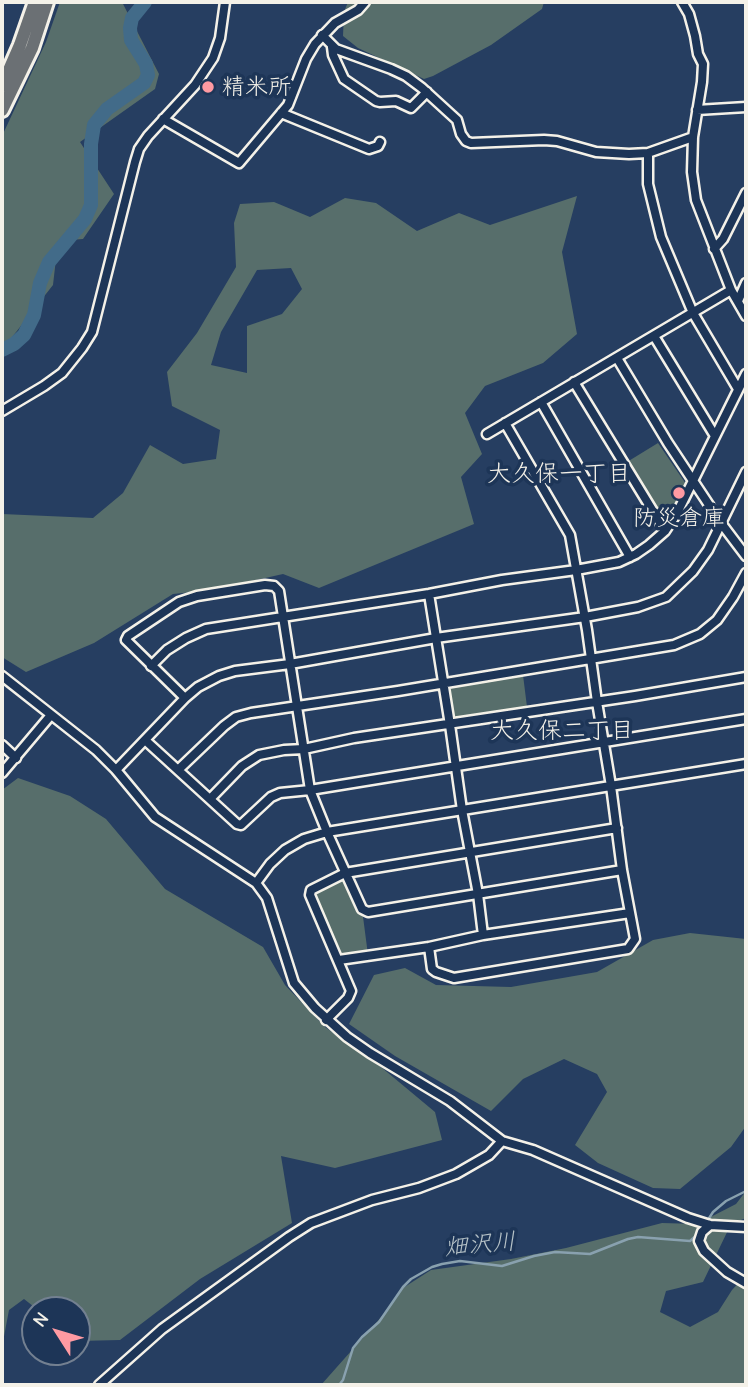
<!DOCTYPE html>
<meta charset="utf-8">
<style>
body{margin:0}
#map{position:relative;width:748px;height:1387px;overflow:hidden;background:#263e61;font-family:"Comic Neue",sans-serif}
canvas{display:block}
.frame{position:absolute;inset:0;border:4px solid #f4f1e8;pointer-events:none}
.north{position:absolute;left:21px;top:1296px;width:70px;height:70px;box-sizing:border-box;background:#1d3557;border:2px solid #738091;border-radius:50%;rotate:307deg;font-size:19px;font-weight:700;line-height:28px;text-align:center;color:#f4f1e8}
.north::after{content:'';display:block;margin:auto;width:24px;height:32px;background:#ff9aa2;clip-path:polygon(50% 0,100% 100%,50% 72%,0 100%)}
</style>
<div id="map">
<canvas width="748" height="1387"></canvas>
<div class="frame"></div>
<div class="north">N</div>
</div>
<script>
const g = document.querySelector('canvas').getContext('2d');
g.lineJoin = 'round';
function paint(path, color) {
  g.fillStyle = color;
  g.fill(path, 'evenodd');
}
function poly(rows) {
  const path = new Path2D();
  for (const r of rows) {
    path.moveTo(r[0], r[1]);
    for (let i = 2; i < r.length; i += 2) path.lineTo(r[i], r[i + 1]);
  }
  return path;
}
function trace(path, color, width, dash) {
  g.strokeStyle = color;
  g.lineWidth = width;
  g.lineCap = dash ? 'butt' : 'round';
  g.setLineDash(dash || []);
  g.stroke(path);
}
function drawText(font, color, halo, rows, align = 'center') {
  g.font = font + ' "Comic Neue","Klee One",sans-serif';
  g.lineWidth = 7;
  g.setLineDash([]);
  g.textBaseline = 'middle';
  g.strokeStyle = halo;
  g.fillStyle = color;
  for (const [text, x, y, turn = 0] of rows) {
    g.save();
    g.translate(x, y);
    g.rotate((+turn || 0) * Math.PI / 180);
    g.textAlign = isNaN(turn) ? turn : align;
    if (halo) g.strokeText(text, 0, 0);
    g.fillText(text, 0, 0);
    g.restore();
  }
}
paint(poly([
 [60,2,122,2,159,74,155,89,80,142,114,194,83,239,58,241,53,285,2,350,2,136,46,42],
 [348,2,544,2,542,9,491,45,433,76,424,79,358,48,343,36,344,12],
 [577,196,562,252,577,334,543,363,485,386,465,413,482,454,461,477,474,524,319,588,283,574,212,590,173,594,94,643,26,672,2,657,2,514,93,518,123,493,150,445,183,464,216,459,220,430,172,406,167,372,197,333,236,267,234,223,240,204,274,202,310,217,345,198,376,203,417,231,459,213,490,225],
 [291,268,302,289,282,314,247,326,247,373,211,365,221,332,257,270],
 [658,443,686,484,675,509,666,522,663,523,627,462],
 [523,675,527,707,453,718,448,687],
 [18,778,70,796,106,819,165,889,263,947,285,985,325,1027,381,1067,435,1112,442,1140,335,1168,281,1156,292,1223,200,1279,120,1340,78,1341,77,1310,38,1310,24,1299,9,1310,2,1347,2,790],
 [345,873,362,909,368,955,339,960,311,890],
 [690,933,746,939,746,1126,731,1147,680,1189,653,1188,598,1163,575,1145,607,1092,597,1074,564,1059,523,1079,491,1111,395,1056,349,1024,374,975,405,968,436,985,511,987,597,972,653,940],
 [746,1191,746,1218,731,1224,703,1282,666,1291,660,1312,690,1327,718,1312,732,1290,746,1275,746,1385,321,1385,383,1315,403,1288,431,1270,511,1259,566,1248,662,1223,697,1224,736,1204]
]), '#576e6b');
trace(poly([
 [706,1223,713,1212,726,1201,746,1191],
 [339,1385,343,1380,353,1348,362,1337,379,1322,403,1287,411,1279,432,1267,442,1264,460,1261,502,1266,534,1256,555,1252,590,1254,628,1239,638,1237,690,1241,698,1234]
]), '#89a1af', 2.5);
trace(poly([
 [2,350,14,344,24,335,34,315,40,283,49,262,85,219,91,205,91,144,94,125,107,109,144,83,148,75,146,64,131,40,130,28,132,18,145,2]
]), '#426b89', 14);
const minor = poly([
 [682,2,689,14,695,36,698,54,703,64,702,82,693,137,692,172,696,200,731,290,746,316],
 [322,35,336,49,391,69,406,76,422,88,457,120,461,134,466,141,471,143,544,140,557,141,596,152,629,154,648,153,693,137],
 [332,47,333,55,344,79,376,101,380,102,396,101,411,108,427,92],
 [697,110,746,107],
 [281,113,369,149,378,146,380,142],
 [163,119,239,163,288,105,306,59,315,44,335,23,358,10,365,2],
 [648,153,648,184,661,237,693,313,738,389],
 [714,249,723,239,746,193],
 [738,301,746,283],
 [654,336,715,436],
 [617,358,668,443,721,523,746,556],
 [574,382,665,531],
 [541,402,630,557],
 [2,411,44,386,62,373,82,348,92,332,135,162,139,149,148,136,195,85,213,58,220,38,225,2],
 [487,434,731,290],
 [429,594,450,725,462,810,478,894,483,935],
 [151,666,167,650,186,638,206,629,429,594,502,580,576,570,619,562,636,554,649,545,665,531,677,513,746,374],
 [2,676,96,750,116,770,155,817,256,883,267,898,294,983,315,1008,347,1037,370,1053,450,1101,502,1141,533,1150,688,1218,710,1225,746,1227],
 [185,698,126,640,128,636,179,602,197,596,265,585,274,586,279,591,310,790,327,832,362,909,368,912,622,870],
 [145,740,237,824,241,825,271,797,280,793,310,790,746,719],
 [2,745,16,758],
 [116,770,185,698,198,687,219,676,235,671,290,664,436,638,585,617,638,607,666,597,693,571,708,550,746,472],
 [178,770,224,726,236,717,251,713,398,691,674,645,700,634,717,620,733,597,746,573],
 [2,773,51,715],
 [210,799,242,766,259,755,284,750,304,749,354,738,635,696,746,677],
 [256,883,270,864,285,850,304,839,327,832,746,764],
 [429,947,432,969,436,972,454,978,628,949,635,939,622,870,611,786,597,702,587,630,570,535,505,423],
 [339,960,429,947,483,935,630,913],
 [326,1020,348,998,351,991,310,895,311,890,345,873,617,828],
 [710,1225,702,1232,699,1241,704,1251,727,1272,746,1283],
 [99,1385,162,1329,289,1237,311,1223,372,1200,419,1188,456,1174,489,1155,502,1141]
]);
const highway = poly([
 [2,86,20,45,35,2],
 [2,110,32,48,47,2]
]);
trace(minor, '#f4f1e8', 13);
trace(highway, '#f4f1e8', 18);
trace(minor, '#1d3557', 8);
trace(highway, '#6b7074', 12);
for (const [x, y, r, color] of [
 [208,87,7,"#ff9aa2"],
 [679,493,7,"#ff9aa2"]
]) {
  const dot = new Path2D();
  dot.arc(x, y, r, 0, 2 * Math.PI);
  g.fillStyle = color;
  g.fill(dot);
  trace(dot, '#1d3557', 2.5);
}
drawText('23px', '#f4f1e8', '#1d3557', [
 ["精米所",222,87],
 ["防災倉庫",679,518,"center"]
], 'left');
drawText('24px', '#f4f1e8', '#1d3557', [
 ["大久保一丁目",559,474],
 ["大久保二丁目",562,731]
]);
drawText('italic 24px', '#b6c2c7', '#1d3557', [
 ["畑沢川",480,1245,-5]
]);
</script>
